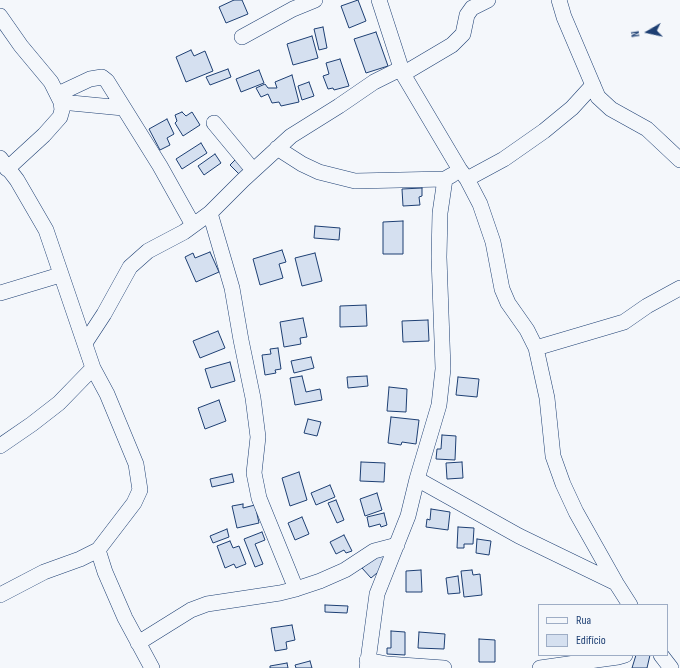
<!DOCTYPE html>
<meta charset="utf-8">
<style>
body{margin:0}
#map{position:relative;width:680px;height:668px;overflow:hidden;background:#f4f7fb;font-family:"Sofia Sans Condensed",sans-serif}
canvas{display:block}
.legend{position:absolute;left:538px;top:604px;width:130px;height:52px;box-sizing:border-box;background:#f4f7fb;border:1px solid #9eadc5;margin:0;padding:5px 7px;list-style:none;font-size:12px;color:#1d3f73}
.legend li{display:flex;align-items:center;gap:8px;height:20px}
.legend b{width:20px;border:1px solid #9eadc5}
.north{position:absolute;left:628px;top:12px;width:40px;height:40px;-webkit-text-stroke:3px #f4f7fb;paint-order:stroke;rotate:261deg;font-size:11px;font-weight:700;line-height:16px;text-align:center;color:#1d3f73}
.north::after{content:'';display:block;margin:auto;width:14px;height:18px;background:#1d3f73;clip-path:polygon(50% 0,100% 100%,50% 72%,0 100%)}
</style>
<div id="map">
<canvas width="680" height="668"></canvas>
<ul class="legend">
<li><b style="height:5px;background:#f4f7fb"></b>Rua</li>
<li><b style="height:11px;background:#d5e0f0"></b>Edifício</li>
</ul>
<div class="north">N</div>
</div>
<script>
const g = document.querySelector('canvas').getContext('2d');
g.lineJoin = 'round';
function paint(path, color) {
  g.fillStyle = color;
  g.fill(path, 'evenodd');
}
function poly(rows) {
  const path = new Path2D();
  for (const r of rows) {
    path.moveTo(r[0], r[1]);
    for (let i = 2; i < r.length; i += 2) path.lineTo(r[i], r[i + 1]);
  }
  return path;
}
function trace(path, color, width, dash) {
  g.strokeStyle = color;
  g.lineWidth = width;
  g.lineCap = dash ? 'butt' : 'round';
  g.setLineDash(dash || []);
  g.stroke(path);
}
const building = poly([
 [234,0,242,0,248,14,226,23,219,7,234,0],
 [358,0,366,21,349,28,341,6,358,0],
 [323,27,327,48,319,50,314,29,323,27],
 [376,32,388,66,366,73,354,39,376,32],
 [312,36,318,58,293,65,287,44,312,36],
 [191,50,194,56,205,51,213,71,186,82,176,57,191,50],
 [340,59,349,86,334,90,333,88,328,89,323,76,329,74,326,63,340,59],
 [228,69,231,77,210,85,206,77,228,69],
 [259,70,264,83,241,92,236,79,259,70],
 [292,75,299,102,281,106,279,102,272,103,268,94,261,97,256,88,265,84,268,88,277,88,275,82,292,75],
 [309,82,314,96,302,100,298,86,309,82],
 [182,112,186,116,192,112,200,125,183,136,175,123,177,121,175,115,182,112],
 [167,119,174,134,167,138,170,145,160,150,149,129,167,119],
 [201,143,207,153,182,169,176,159,201,143],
 [215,154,221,163,204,175,198,166,215,154],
 [238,157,248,167,240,175,230,165,238,157],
 [422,188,422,196,419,197,420,205,403,206,402,189,422,188],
 [403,221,403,254,383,254,383,222,403,221],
 [315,226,340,228,339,240,314,238,315,226],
 [282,250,286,262,279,264,283,278,260,285,253,259,282,250],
 [210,252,219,272,196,282,185,257,193,253,195,258,210,252],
 [315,253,322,281,302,286,295,258,315,253],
 [366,305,367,326,340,327,340,306,366,305],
 [303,318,307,337,300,338,301,344,284,347,280,322,303,318],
 [428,320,429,341,403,342,402,321,428,320],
 [218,331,225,348,200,358,193,341,218,331],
 [278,348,281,369,275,370,276,373,265,375,262,355,271,354,270,349,278,348],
 [311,357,314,368,294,373,291,361,311,357],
 [230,362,235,381,211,388,205,369,230,362],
 [302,376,306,392,320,389,322,400,295,405,290,378,302,376],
 [367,376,368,386,348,388,347,377,367,376],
 [458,377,479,379,477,397,456,395,458,377],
 [389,387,407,389,406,412,387,411,389,387],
 [219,400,226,421,205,429,198,408,219,400],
 [391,417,419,420,416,444,402,442,401,445,388,443,391,417],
 [308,419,321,422,317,436,304,433,308,419],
 [442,435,456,436,455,460,436,459,437,449,441,449,442,435],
 [361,462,385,463,384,482,360,481,361,462],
 [462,462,463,478,447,479,446,463,462,462],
 [299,472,307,500,290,506,282,478,299,472],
 [232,474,234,482,212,487,210,479,232,474],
 [330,485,335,497,316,505,311,493,330,485],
 [377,493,382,510,365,516,360,499,377,493],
 [336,500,344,520,337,523,328,503,336,500],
 [243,504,243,508,255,505,259,523,237,528,232,506,243,504],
 [431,509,450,512,448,530,426,527,427,519,430,520,431,509],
 [384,513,387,525,381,527,380,524,369,527,367,517,384,513],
 [302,517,309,534,295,540,288,523,302,517],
 [458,527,474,528,473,544,464,544,464,548,457,548,458,527],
 [227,529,229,537,213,543,210,536,227,529],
 [262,532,265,540,255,544,263,564,255,567,244,539,262,532],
 [344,535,352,551,346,553,344,550,336,554,330,542,344,535],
 [477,539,491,541,489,555,476,553,477,539],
 [230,541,233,548,239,546,246,564,236,568,234,564,225,568,217,546,230,541],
 [380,553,389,563,371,578,362,568,380,553],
 [421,570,422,592,406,592,406,571,421,570],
 [472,570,473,575,480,574,482,595,464,597,461,571,472,570],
 [458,576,460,593,448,594,446,578,458,576],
 [325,605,348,606,347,613,325,612,325,605],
 [292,625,295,640,286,642,287,649,275,651,271,628,292,625],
 [391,631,405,632,405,655,387,654,387,648,391,648,391,631],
 [419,632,445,634,444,649,418,648,419,632],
 [479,639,495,640,495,662,479,662,479,639],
 [636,655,650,655,647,668,632,668,636,655],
 [310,661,312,668,296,668,295,665,310,661],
 [287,663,288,668,270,668,270,666,287,663]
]);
paint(building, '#d5e0f0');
trace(building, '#1d3f73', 1);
const minor = poly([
 [379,0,403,74,460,170,467,179,480,204,493,242,502,289,508,303,527,330,536,348,547,398,553,456,563,484,576,512,616,583,630,605],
 [559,0,564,17,598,97,611,109,647,129,680,160],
 [0,16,21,46,51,82,61,102,62,110,60,117,44,135,7,169],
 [242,37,293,9,315,0],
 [403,74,452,45,463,34,467,15,472,8,488,0],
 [58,94,90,79,102,77,107,81,160,166,193,225],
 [61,102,123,108],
 [214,123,253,170],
 [277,148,302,164,319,172,355,181,445,179,452,175],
 [0,158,17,180,46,230,93,368,107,394,136,464,140,490,134,503,98,550,80,559,44,572,0,595],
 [467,179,504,159,544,131,572,108,593,85],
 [210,213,232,288,241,340,253,398,258,437,254,473,259,498,296,589],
 [0,293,60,275],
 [85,343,104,314,130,267,148,251,184,232,210,213,243,180,291,136,339,106,374,82,400,69],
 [536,348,624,322,647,306,680,288],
 [0,446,32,424,59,403,93,368],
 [417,479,519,536,616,583],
 [98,550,105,572,125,618,152,668],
 [138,643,191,610,207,604,280,593,296,589,320,581,345,570,374,551,397,545],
 [661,655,671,668],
 [367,660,387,664,444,668],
 [367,668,377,594,408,516,417,479,439,405,443,369,439,257,440,213,445,179],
 [540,668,618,657,625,655]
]);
trace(minor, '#1d3f73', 16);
trace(minor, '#f4f7fb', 15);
</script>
